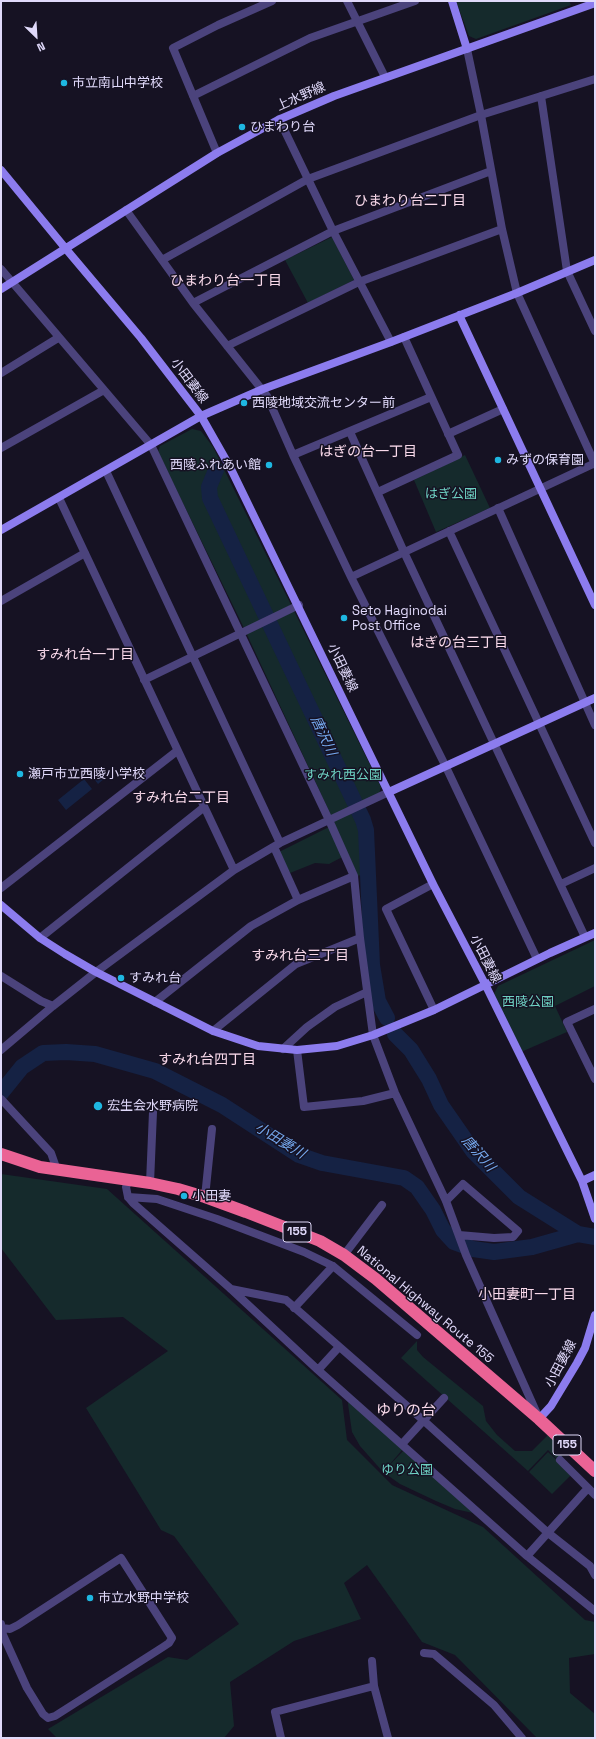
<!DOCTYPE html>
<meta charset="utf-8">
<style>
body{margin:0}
#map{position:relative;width:596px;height:1739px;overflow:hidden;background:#161223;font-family:"Space Grotesk",sans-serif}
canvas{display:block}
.frame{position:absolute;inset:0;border:2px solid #e0d9fa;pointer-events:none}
.north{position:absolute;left:16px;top:16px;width:40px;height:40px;-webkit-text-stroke:3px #161223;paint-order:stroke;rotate:155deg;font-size:11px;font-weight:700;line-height:16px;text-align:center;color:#e0d9fa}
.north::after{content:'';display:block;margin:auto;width:14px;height:18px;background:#e0d9fa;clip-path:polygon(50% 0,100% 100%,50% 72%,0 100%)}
</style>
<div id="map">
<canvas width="596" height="1739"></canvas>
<div class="frame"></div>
<div class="north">N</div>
</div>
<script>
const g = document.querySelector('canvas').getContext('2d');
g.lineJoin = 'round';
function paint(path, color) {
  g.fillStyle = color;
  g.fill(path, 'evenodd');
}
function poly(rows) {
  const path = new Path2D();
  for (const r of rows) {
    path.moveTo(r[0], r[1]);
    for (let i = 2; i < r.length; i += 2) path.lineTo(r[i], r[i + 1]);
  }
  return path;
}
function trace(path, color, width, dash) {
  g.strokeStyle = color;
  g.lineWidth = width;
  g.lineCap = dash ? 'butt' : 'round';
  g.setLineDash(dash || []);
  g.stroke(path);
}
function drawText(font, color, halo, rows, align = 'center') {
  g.font = font + ' "Space Grotesk","Noto Sans JP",sans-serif';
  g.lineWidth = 3;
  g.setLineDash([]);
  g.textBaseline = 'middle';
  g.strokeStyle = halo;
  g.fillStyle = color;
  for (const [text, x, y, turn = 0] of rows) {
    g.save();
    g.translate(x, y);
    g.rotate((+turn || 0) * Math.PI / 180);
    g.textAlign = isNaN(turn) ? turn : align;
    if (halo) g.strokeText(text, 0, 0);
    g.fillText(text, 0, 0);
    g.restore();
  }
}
paint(poly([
 [456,1,569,1,571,5,476,39,469,36],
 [332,237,354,280,308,303,285,260],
 [192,429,201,431,213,447,381,787,379,794,353,806,363,827,365,873,358,876,348,854,329,864,315,863,290,873,279,852,335,824,243,626,158,452,160,446],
 [465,455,490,508,436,532,414,480],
 [595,940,595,986,555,1006,567,1032,521,1052,494,994,498,986],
 [1,1174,107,1189,342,1400,347,1440,392,1485,483,1527,585,1620,595,1622,595,1654,569,1658,570,1693,595,1714,595,1738,537,1738,455,1655,422,1642,367,1565,344,1583,361,1619,294,1641,230,1682,234,1726,224,1738,57,1738,48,1729,168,1657,187,1660,239,1624,174,1536,161,1530,86,1408,168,1351,123,1317,56,1320,1,1248],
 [417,1341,417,1350,423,1357,483,1406,486,1421,497,1435,515,1451,532,1451,549,1434,567,1450,558,1460,548,1450,528,1471,401,1358],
 [349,1393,403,1449,383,1472,360,1446,352,1432,348,1404],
 [404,1450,473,1513,455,1509,436,1501,400,1484,383,1472],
 [548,1452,572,1474,552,1494,529,1472]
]), '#152a2c');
paint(poly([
 [96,768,104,779,98,784,90,774],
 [84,779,92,789,66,810,58,800]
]), '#152244');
trace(poly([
 [216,470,209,487,210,498,363,820,366,830,372,965,378,1001,387,1018],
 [395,1034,411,1050,429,1079,441,1105,473,1151,519,1197,578,1234,595,1237],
 [1,1093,22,1067,43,1053,66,1052,95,1054,155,1071,222,1105,299,1155,322,1163,404,1178,417,1187,433,1210,443,1230,454,1242,473,1249,494,1252,532,1247,578,1234]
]), '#152244', 16);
trace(poly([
 [347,1,385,77],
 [467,49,481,115,502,229,517,293,595,464],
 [193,96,310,38,415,1],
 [541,96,567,271,595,331],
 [279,119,333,231,391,342],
 [217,153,173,48,218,25,272,1],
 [126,210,193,303,267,396,293,455,351,577,446,767,537,959],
 [162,260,308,179,481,115,595,79],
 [1,269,151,445,329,820,354,876,360,938,373,1035,395,1093,446,1201,466,1255,538,1416],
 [193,303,333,231,491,171],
 [227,346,359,282,502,229],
 [1,373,58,338],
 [350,432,404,552,585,937],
 [448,434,503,409],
 [1,448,104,390],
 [293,455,431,397],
 [106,471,280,843],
 [378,492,458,455,404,337],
 [59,498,234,870],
 [498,508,595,725],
 [449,531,595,843],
 [351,577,595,463],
 [1,601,85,553],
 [144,680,299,605],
 [274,847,298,900],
 [433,884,386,909,434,1010],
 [561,884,595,868],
 [1,888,177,751],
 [40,938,203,808],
 [1,976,41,1001,53,1006],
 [155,1002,251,926,298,900,354,876],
 [595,1009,567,1022,595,1079],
 [213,1031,296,964,360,938],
 [283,1049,307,1027,335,1007,367,992],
 [1,1050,53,1006,96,972,234,870,280,843,389,792],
 [297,1050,304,1107,363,1101,395,1093],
 [1,1099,51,1153,57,1170],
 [129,1180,126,1187,128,1197,133,1203,231,1289,318,1370,527,1556,595,1611],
 [150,1183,153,1112],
 [128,1197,157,1199,217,1219,304,1252,333,1266,417,1335],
 [205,1197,212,1129],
 [446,1201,463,1184,518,1231,513,1237,494,1238,459,1235],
 [344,1255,382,1205],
 [231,1289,286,1300,423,1420,547,1532,590,1566,595,1575],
 [294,1308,333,1266],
 [318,1370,339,1347],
 [402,1444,444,1398],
 [560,1460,595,1495],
 [527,1556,588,1488],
 [1,1624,3,1635,27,1688,43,1714,48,1718,55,1716,163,1647,169,1643,172,1638,121,1558,18,1625,10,1629,2,1628],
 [424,1653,434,1654,494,1705,522,1738],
 [372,1661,374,1686,388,1738],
 [281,1738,275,1712,374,1686]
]), '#4b437c', 8);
trace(poly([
 [452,1,467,49],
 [1,170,66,249,141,338,201,416,230,467,433,884,485,984,582,1181,595,1219],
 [1,289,217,153,278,120,334,96,595,3],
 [459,315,595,605],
 [1,530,201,416,263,389,391,342,517,293,595,260],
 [389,792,595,698],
 [1,905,40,938,65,954,96,972,213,1031,258,1046,297,1050,337,1046,373,1035,434,1010,550,953,595,933],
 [582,1181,595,1175],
 [539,1419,551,1406,577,1363,585,1348,595,1315]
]), '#8c7cee', 8);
trace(poly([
 [1,1154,40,1167,150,1183,178,1189,205,1197,246,1212,320,1241,344,1255,376,1279,539,1419,595,1471]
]), '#ea6395', 12);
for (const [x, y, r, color] of [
 [64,83,4,"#1eb7e1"],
 [242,127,4,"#1eb7e1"],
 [244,403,4,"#1eb7e1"],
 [498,460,4,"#1eb7e1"],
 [269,465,4,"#1eb7e1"],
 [344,618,4,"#1eb7e1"],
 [20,774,4,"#1eb7e1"],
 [121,978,4,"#1eb7e1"],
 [98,1106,5,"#1eb7e1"],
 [184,1196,4,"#1eb7e1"],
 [90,1598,4,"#1eb7e1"]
]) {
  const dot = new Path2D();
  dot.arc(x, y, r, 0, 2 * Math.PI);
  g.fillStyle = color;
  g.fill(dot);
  trace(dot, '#161223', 1.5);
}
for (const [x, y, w] of [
 [297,1232,28],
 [567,1445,28]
]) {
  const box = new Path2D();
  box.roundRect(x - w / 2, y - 10, w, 20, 3);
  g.fillStyle = '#161223';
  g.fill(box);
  trace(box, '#e0d9fa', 1);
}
drawText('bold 12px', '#e0d9fa', null, [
 ["155",297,1232],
 ["155",567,1445]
]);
drawText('13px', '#e0d9fa', '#161223', [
 ["市立南山中学校",72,83],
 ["ひまわり台",250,127],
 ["西陵地域交流センター前",252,403],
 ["みずの保育園",506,460],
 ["西陵ふれあい館",261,465,"right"],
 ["Seto Haginodai",352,611],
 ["Post Office",352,626],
 ["瀬戸市立西陵小学校",28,774],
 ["すみれ台",129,978],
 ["宏生会水野病院",107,1106],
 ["小田妻",192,1196],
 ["市立水野中学校",98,1598]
], 'left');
drawText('13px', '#e0d9fa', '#161223', [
 ["上水野線",301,97,-24],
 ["小田妻線",189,381,53],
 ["小田妻線",342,668,64],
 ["小田妻線",485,959,63],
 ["National Highway Route 155",425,1305,40],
 ["小田妻線",561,1364,-62]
]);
drawText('13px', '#6ed1c3', '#161223', [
 ["はぎ公園",451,494],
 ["すみれ西公園",343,775],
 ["西陵公園",528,1002],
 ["ゆり公園",407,1470]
]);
drawText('14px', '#fadaeb', '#161223', [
 ["ひまわり台二丁目",410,201],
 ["ひまわり台一丁目",226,281],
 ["はぎの台一丁目",368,452],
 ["はぎの台三丁目",459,643],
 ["すみれ台一丁目",85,655],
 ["すみれ台二丁目",181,798],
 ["すみれ台三丁目",300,956],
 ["すみれ台四丁目",207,1060],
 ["小田妻町一丁目",527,1295]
]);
drawText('italic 14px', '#74a7ed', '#161223', [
 ["唐沢川",323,736,65],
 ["小田妻川",280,1141,31],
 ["唐沢川",478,1154,49]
]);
drawText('15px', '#fadaeb', '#161223', [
 ["ゆりの台",406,1411]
]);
</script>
